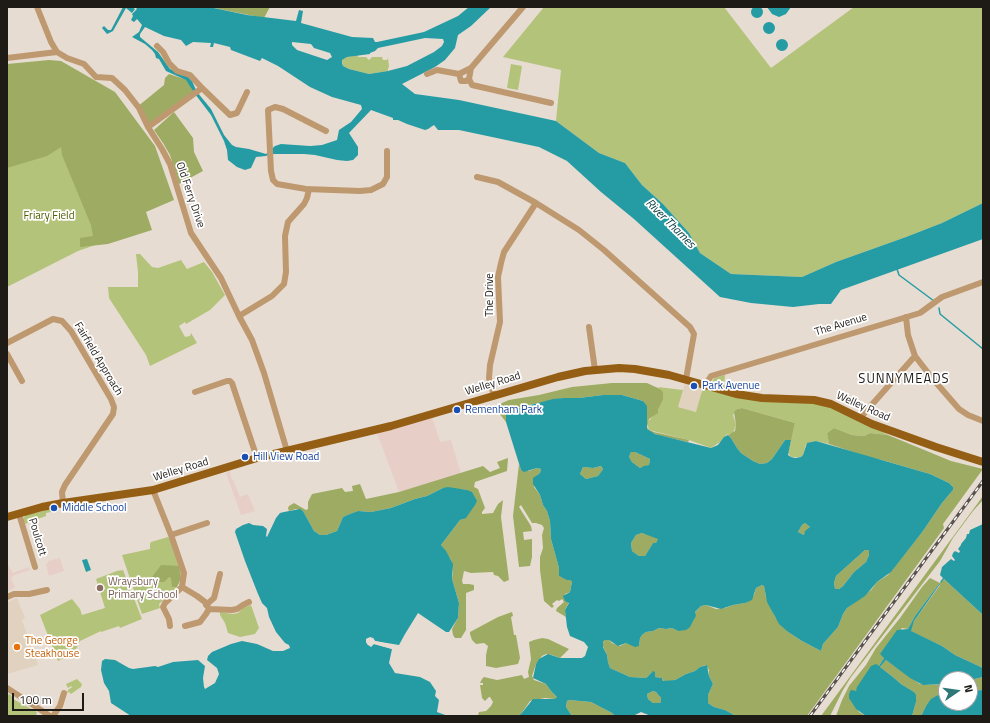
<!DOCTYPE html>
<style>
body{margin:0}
#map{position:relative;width:990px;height:723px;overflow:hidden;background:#e7dcd2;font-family:"Titillium Web",sans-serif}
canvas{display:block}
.frame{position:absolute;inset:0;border:8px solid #1e1a16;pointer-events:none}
.north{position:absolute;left:938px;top:671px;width:40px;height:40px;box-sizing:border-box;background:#fff;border:1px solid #a5a3a2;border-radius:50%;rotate:77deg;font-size:11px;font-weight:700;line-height:16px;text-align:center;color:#1e1a16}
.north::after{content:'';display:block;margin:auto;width:14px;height:18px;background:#2d7779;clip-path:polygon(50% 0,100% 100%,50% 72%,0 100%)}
.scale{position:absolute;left:12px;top:693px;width:72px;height:18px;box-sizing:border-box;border:2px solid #1e1a16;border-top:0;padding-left:5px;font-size:12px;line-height:14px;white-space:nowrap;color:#1e1a16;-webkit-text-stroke:3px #fff;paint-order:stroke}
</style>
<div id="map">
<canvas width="990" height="723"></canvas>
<div class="frame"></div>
<div class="north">N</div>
<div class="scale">100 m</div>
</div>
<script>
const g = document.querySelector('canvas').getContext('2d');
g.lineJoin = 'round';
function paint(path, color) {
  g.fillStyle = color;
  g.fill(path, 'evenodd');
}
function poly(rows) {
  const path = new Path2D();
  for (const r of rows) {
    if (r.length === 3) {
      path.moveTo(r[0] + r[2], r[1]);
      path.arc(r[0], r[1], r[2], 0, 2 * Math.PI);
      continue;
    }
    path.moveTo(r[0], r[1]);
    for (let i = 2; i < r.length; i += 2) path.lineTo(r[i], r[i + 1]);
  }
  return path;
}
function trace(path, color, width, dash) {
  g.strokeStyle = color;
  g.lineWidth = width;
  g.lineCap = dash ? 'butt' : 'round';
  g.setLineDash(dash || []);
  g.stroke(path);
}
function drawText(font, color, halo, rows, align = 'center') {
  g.font = font + ' "Titillium Web",sans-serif';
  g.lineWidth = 3.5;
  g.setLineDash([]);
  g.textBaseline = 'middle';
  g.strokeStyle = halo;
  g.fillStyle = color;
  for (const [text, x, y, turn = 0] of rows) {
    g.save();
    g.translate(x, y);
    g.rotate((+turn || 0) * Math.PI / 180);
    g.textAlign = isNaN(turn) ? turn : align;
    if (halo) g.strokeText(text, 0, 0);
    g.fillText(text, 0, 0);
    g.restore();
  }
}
paint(poly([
 [686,379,704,384,697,412,678,407],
 [16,598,17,598,25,618,22,620,38,665,7,674,7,603]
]), '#e1d2bf');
paint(poly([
 [432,417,440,442,451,440,461,474,399,492,377,433],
 [231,471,230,474,232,480,233,480,240,497,248,494,255,511,241,515,226,473],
 [60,558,64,571,49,576,46,564,48,563,48,561],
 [7,563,13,573,29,567,30,570,14,575,11,578,15,587,8,591]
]), '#e7cec7');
paint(poly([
 [544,7,724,7,771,68,854,7,983,7,983,203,942,223,906,237,836,262,802,277,731,274,700,253,689,233,663,204,642,185,625,163,599,153,556,121,561,70,503,57],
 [358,55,358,57,366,57,369,60,372,57,382,57,383,60,387,60,388,58,389,67,388,68,388,71,369,74,349,69,343,66,342,60,347,57],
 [511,64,522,66,518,90,507,88],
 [66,140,104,242,78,251,7,287,7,157],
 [136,254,140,254,152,267,158,268,181,260,187,269,204,262,212,272,225,295,210,310,186,324,185,322,179,326,185,337,190,336,191,333,197,343,150,366,146,355,109,298,108,287,138,287,138,272],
 [725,375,724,385,727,386,729,390,713,385,712,382,714,378],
 [704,384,736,394,814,400,860,418,888,435,870,433,864,436,852,435,834,428,827,433,829,444,816,441,806,444,803,455,801,457,791,457,788,453,795,423,742,408,737,409,733,415,736,425,733,433,726,435,723,440,711,448,689,440,649,430,647,423,658,410,663,400,660,389,658,387,683,390,678,407,696,412],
 [56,508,56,511,46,513,46,516,32,521,25,524,23,519,26,514],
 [168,537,170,539,181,573,179,583,176,588,159,604,160,608,142,614,122,555,150,549,150,544,151,542],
 [123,570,142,619,120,628,119,626,101,632,101,631,80,641,75,651,58,661,40,615,72,599,80,609,82,615,105,608,96,579,117,571],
 [251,605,259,628,255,634,240,637,228,633,225,623,220,615,220,612,233,614,238,613,243,608],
 [77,679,82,684,81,687,71,694,69,692,67,693,68,690,72,687,71,686,68,688,66,684],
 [9,694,11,695,13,699,37,712,36,716,7,716,7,696]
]), '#b3c379');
paint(poly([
 [209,7,270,7,264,18],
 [49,60,61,61,115,92,155,146,174,200,146,212,152,230,108,244,80,247,80,238,93,236,91,225,62,155,61,147,47,156,7,168,7,64],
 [169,74,187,80,194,92,151,127,137,107,164,85,165,78],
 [174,112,193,138,194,152,203,171,179,184,170,155,163,143,154,130],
 [612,383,647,383,660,389,663,392,663,400,658,410,658,413,649,419,647,427,649,430,654,432,689,440,688,442,661,436,648,431,646,426,647,412,643,401,622,395,603,395,579,398,564,398,524,406,508,411,506,414,506,422,495,408,502,403,509,400,539,395,572,387],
 [742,408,795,423,791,441,791,440,785,440,772,459,767,463,760,464,753,461,741,453,737,448,731,438,728,435,735,431,736,425,734,412,737,409],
 [834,428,852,435,864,436,870,433,888,435,951,461,983,469,943,524,944,528,807,716,736,716,725,710,714,707,708,703,708,695,713,684,709,676,709,670,706,665,700,667,695,671,686,674,675,680,664,682,662,678,655,677,652,672,646,678,630,677,610,668,608,662,607,655,602,644,605,640,609,640,612,643,620,646,626,643,639,646,640,638,642,635,646,632,653,631,659,628,666,629,672,628,678,631,701,606,706,605,716,609,725,608,733,605,745,603,754,595,756,588,762,585,764,586,766,597,775,617,788,632,802,641,821,651,823,644,838,627,843,614,847,608,871,590,877,582,888,575,923,531,942,503,953,490,953,487,949,483,930,474,882,460,868,457,829,444,827,433],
 [631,452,635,452,650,459,649,465,640,468,632,462,629,457],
 [508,458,507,471,475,482,474,487,478,489,485,508,482,512,482,514,493,513,498,504,503,500,501,517,509,580,504,582,498,576,494,575,493,572,471,573,464,571,462,581,463,584,469,584,474,585,474,590,466,593,466,630,461,638,455,638,453,635,452,629,458,618,459,603,452,579,453,572,451,560,441,545,460,520,463,519,467,490,443,488,427,496,415,499,391,508,371,512,358,511,343,517,337,531,326,535,320,535,314,531,303,511,296,509,289,511,288,508,289,506,294,503,306,510,308,509,308,502,312,494,342,488,345,492,353,491,352,486,360,484,366,499,399,492,483,466,490,472,500,468,497,462],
 [519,464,521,470,529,471,537,468,541,469,540,473,536,476,534,487,540,495,543,505,547,511,550,521,551,539,559,568,559,576,570,580,572,582,570,592,565,594,567,601,569,602,565,610,566,617,556,611,557,608,564,602,562,599,559,601,557,600,552,604,554,606,552,608,544,601,540,570,540,557,543,548,542,535,544,528,542,525,536,523,532,523,521,505,519,507,531,526,532,531,523,532,524,540,532,539,532,557,530,566,519,567,513,516],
 [601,466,603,469,598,476,586,479,580,474,583,467,593,468],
 [983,496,983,500,973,511,953,538,940,561,851,677,843,690,830,716,821,716],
 [805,523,810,527,804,535,798,532,802,525],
 [642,533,659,538,656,543,653,543,645,556,639,556,632,551,631,543,636,535],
 [865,550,869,550,869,555,866,562,854,572,843,586,839,589,835,589,834,583,836,576],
 [161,565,179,566,181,578,177,587,172,587,171,578,169,577,164,582,155,582,152,577],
 [930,578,940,583,944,579,983,615,983,668,955,655,942,646,910,631,914,621,940,585,939,584,915,616,908,629,902,628,879,666,855,692,852,702,859,712,866,716,836,716,842,700,849,686,866,665,876,648,900,618,922,587],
 [512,612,513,616,511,617,514,635,516,635,520,658,518,664,496,668,486,666,486,655,488,646,484,643,476,644,472,640,470,634,470,632,498,617],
 [542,638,548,639,569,649,560,658,552,655,546,654,542,656,536,664,532,676,534,680,546,684,551,691,557,697,554,699,545,698,530,701,521,714,516,716,478,716,479,712,486,711,491,706,493,702,490,697,489,697,485,701,482,698,480,685,483,685,483,683,480,683,482,679,484,677,497,680,522,675,524,679,529,677,528,672,531,659,529,642,534,640],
 [886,660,920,684,929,685,946,684,946,693,938,695,926,706,921,716,912,716,916,702,914,692,901,684,893,677,880,667],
 [983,677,983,690,970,691,970,680],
 [653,691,656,692,661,698,661,702,659,703,653,703,648,699,647,694],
 [569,700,591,702,612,713,615,716,572,716,566,707,567,701]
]), '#9dac62');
paint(poly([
 [757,12,6],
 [123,7,132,7,135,9,132,13,126,8,113,31,107,34,102,28,104,26,108,30,111,30],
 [135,7,209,7,247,15,296,21,299,10,303,11,301,23,352,37,373,38,375,42,377,42,424,32,458,16,469,7,491,7,471,26,458,35,455,48,445,60,435,67,402,84,415,94,459,100,556,121,599,153,625,163,642,185,663,204,689,233,700,253,731,274,802,277,836,262,906,237,942,223,983,203,983,239,841,290,831,304,819,304,793,307,751,303,720,297,634,219,601,192,567,161,539,147,459,130,438,130,434,125,428,129,425,130,407,124,398,120,393,120,393,118,371,110,349,133,358,147,358,155,353,160,347,161,337,160,315,155,304,154,271,154,266,156,256,157,251,168,245,170,237,167,228,160,227,150,224,141,211,115,195,94,186,80,166,71,159,59,156,58,155,54,152,50,145,44,132,37,139,32,142,25,137,19,134,22,131,20,133,16,132,14,137,9],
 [145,27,164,36,181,40,186,46,193,42,211,43,210,47,213,47,214,43,230,47,231,50,260,61,262,58,278,66,310,87,332,97,361,105,362,109,351,122,339,130,337,140,322,145,310,146,281,144,275,146,266,154,249,149,236,147,232,145,224,135,211,109,197,92,192,81,188,77,170,69,158,52,140,37,140,34],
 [425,38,443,39,444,42,442,46,434,52,407,66,388,71,369,74,349,69,343,66,342,63,342,60,347,57,370,54,370,53,375,51,378,48],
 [292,42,311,44,314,48,330,53,332,57,327,60,297,50,292,45],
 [767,7,791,7,786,14,779,17,772,14],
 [769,28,6],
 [782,45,6],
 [603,395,622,395,643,401,647,406,647,429,655,434,711,448,718,445,724,437,728,435,731,438,737,448,741,453,753,461,760,464,767,463,772,459,785,440,791,440,788,455,791,457,795,458,801,457,803,455,807,443,816,441,930,474,949,483,953,487,953,490,942,503,923,531,891,572,877,582,865,596,847,608,843,614,838,627,823,644,821,651,802,641,788,632,779,624,767,602,764,586,762,585,756,588,752,600,745,603,733,605,721,609,706,605,701,606,695,612,696,616,693,621,690,627,686,630,678,631,672,628,666,629,659,628,653,631,646,632,642,635,640,638,639,646,635,647,626,643,618,646,609,640,605,640,603,642,603,647,607,655,608,662,610,668,630,677,646,678,653,671,655,672,655,677,662,678,663,681,675,680,686,674,695,671,700,667,707,665,709,676,713,684,708,695,708,703,714,707,725,710,736,716,651,716,641,712,633,716,615,716,612,713,591,702,569,700,567,701,566,707,572,716,516,716,521,714,533,699,554,699,557,697,551,691,546,684,533,678,536,664,539,659,548,654,560,658,582,658,585,656,588,647,584,642,570,636,567,627,565,610,569,603,565,601,563,596,570,592,572,582,570,580,567,580,559,576,559,568,551,539,550,521,547,511,543,505,540,495,533,484,533,478,540,473,541,469,537,468,524,472,521,470,506,422,506,414,508,411,553,399,564,398,579,398],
 [631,452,635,452,650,459,649,465,644,466,640,468,632,462,629,457],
 [601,466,603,469,598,476,586,479,580,474,583,467,593,468],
 [805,523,810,527,805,531,804,535,798,532,802,525],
 [642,533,658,539,656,543,653,543,645,556,639,556,632,551,631,543,636,535],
 [865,550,869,550,869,555,866,562,854,572,843,586,839,589,835,589,834,583,836,576],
 [653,691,656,692,661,698,661,702,659,703,653,703,648,699,647,694],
 [448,487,467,490,472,492,477,501,475,505,466,518,460,520,441,545,446,551,453,564,452,579,459,603,458,618,449,632,446,632,418,613,405,634,399,645,375,641,373,638,366,639,366,642,368,645,374,644,392,649,389,663,395,673,420,677,430,682,436,691,435,696,439,700,437,712,448,716,131,716,111,703,109,691,104,683,101,670,102,661,105,659,115,660,129,668,133,669,155,666,158,667,173,662,198,660,205,666,203,678,204,687,205,689,215,683,219,674,217,668,207,660,208,656,212,652,231,644,242,641,257,644,273,651,283,651,290,648,289,645,285,643,276,632,269,617,267,608,262,603,258,594,245,561,235,532,236,529,243,525,249,523,253,525,263,526,267,529,266,536,267,537,276,518,280,513,284,512,300,509,303,511,314,531,320,535,326,535,337,531,343,517,350,514,358,511,371,512,391,508,415,499,427,496,443,488],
 [983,524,983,615,944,579,941,583,940,582,943,578,940,575,942,567,951,559,954,561,955,560,952,556,953,553,955,551,959,553,960,551,958,549,961,545,961,544,966,538,967,534,969,534,970,530],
 [87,559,91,570,86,572,82,560],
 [939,584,940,584,914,621,911,631,942,646,955,655,983,668,983,677,970,680,946,679,946,684,923,685,910,678,886,660,880,667,893,677,901,684,914,692,916,695,916,702,912,716,866,716,856,709,849,698,849,695,850,691,852,690,856,691,857,687,871,666,876,664,879,666,884,658,880,654,897,630,908,629,915,616],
 [983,690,983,716,921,716,926,706,931,699,938,695,946,693,946,703,970,703,970,691]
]), '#259ca4');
paint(poly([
 [370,637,373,638,375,641,393,645,393,647,388,646,393,647,392,649,374,644,371,647,368,645,366,642,366,639]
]), '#e7dcd2');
trace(poly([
 [897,269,899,275,934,301],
 [939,308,940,314,983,349]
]), '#259ca4', 1.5);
trace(poly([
 [37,7,51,42,57,52,67,58,84,64,96,77,112,78,125,90,139,108,148,127,162,149,170,164,191,233,221,278,239,316,252,340,264,373,287,451],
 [523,7,471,68,469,79,472,85,551,103],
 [7,58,57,52],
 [427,74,437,70,459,74,471,68],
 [459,74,461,81,466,81,469,79],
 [202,88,230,115,237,113,247,92],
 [148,127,202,88,190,75,177,71,169,63,163,52,157,46],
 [326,131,283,109,275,107,268,110,271,171,273,180,277,184,306,189,360,191,371,190,383,184,387,177,387,151],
 [477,177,498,182,536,203,579,230,604,250,690,327,694,334,686,379],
 [239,316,272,296,284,284,286,272,285,236,288,222,304,204,307,198,309,189],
 [906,317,908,335,915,356,932,378,959,409,968,415,983,421],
 [589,327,595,370],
 [7,343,53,319,62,321,71,331,111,399,114,407,113,414,65,485,62,492,63,503],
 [7,354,22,381],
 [706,384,711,376,920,313,942,297,983,282],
 [195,392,227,381,230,381,232,383,257,458],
 [494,396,489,378,490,365,500,322,498,277,501,263,504,252,536,203],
 [860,418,915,356],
 [153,490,171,535,184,573,182,587,165,603,163,607,169,619,170,626],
 [19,514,35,567],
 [171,535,207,523],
 [182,587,197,596,205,602,209,609,232,610,237,609,243,605,249,602],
 [7,597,14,594,29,594,47,590],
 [206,605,214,598,220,574],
 [185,626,200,622,206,614,209,609],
 [7,688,50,716],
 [53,716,60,706,64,693]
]), '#be986f', 6);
trace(poly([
 [7,517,42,507,63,503,153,490,257,458,391,426,558,377,585,371,619,368,635,369,669,375,736,394,762,398,814,400,831,404,872,424,936,447,983,462]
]), '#945f14', 8);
const rail = poly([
 [810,716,983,481]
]);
trace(rail, '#59534d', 3);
trace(rail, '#fff', 1.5, [4.5]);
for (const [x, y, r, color] of [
 [694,386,4,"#1a4fb4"],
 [457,410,4,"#1a4fb4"],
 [245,457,4,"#1a4fb4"],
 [54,508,4,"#1a4fb4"],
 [100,588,4,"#8d6e63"],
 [17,647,4,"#e8710a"]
]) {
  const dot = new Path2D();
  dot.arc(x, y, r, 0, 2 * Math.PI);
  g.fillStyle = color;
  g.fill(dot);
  trace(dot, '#fff', 1.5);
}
drawText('11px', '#1e1a16', '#fff', [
 ["Old Ferry Drive",190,195,71],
 ["The Drive",490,295,-90],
 ["The Avenue",841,325,-17],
 ["Fairfield Approach",98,359,59],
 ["Welley Road",493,384,-17],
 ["Welley Road",863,407,24],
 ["Welley Road",181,470,-17],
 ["Poulcott",37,537,73]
]);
drawText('11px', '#4f5b01', '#fff', [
 ["Friary Field",49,216]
]);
drawText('11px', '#164399', '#fff', [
 ["Park Avenue",702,386],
 ["Remenham Park",465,410],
 ["Hill View Road",253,457],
 ["Middle School",62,508]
], 'left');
drawText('11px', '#785e54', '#fff', [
 ["Wraysbury",108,582],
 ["Primary School",108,595]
], 'left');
drawText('11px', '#c56008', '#fff', [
 ["The George",25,641],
 ["Steakhouse",25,654]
], 'left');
drawText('italic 12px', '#00363a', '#fff', [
 ["River Thames",670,224,45]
]);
g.letterSpacing = '1px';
drawText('13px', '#1e1a16', '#fff', [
 ["SUNNYMEADS",904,380]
]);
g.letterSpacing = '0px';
</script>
